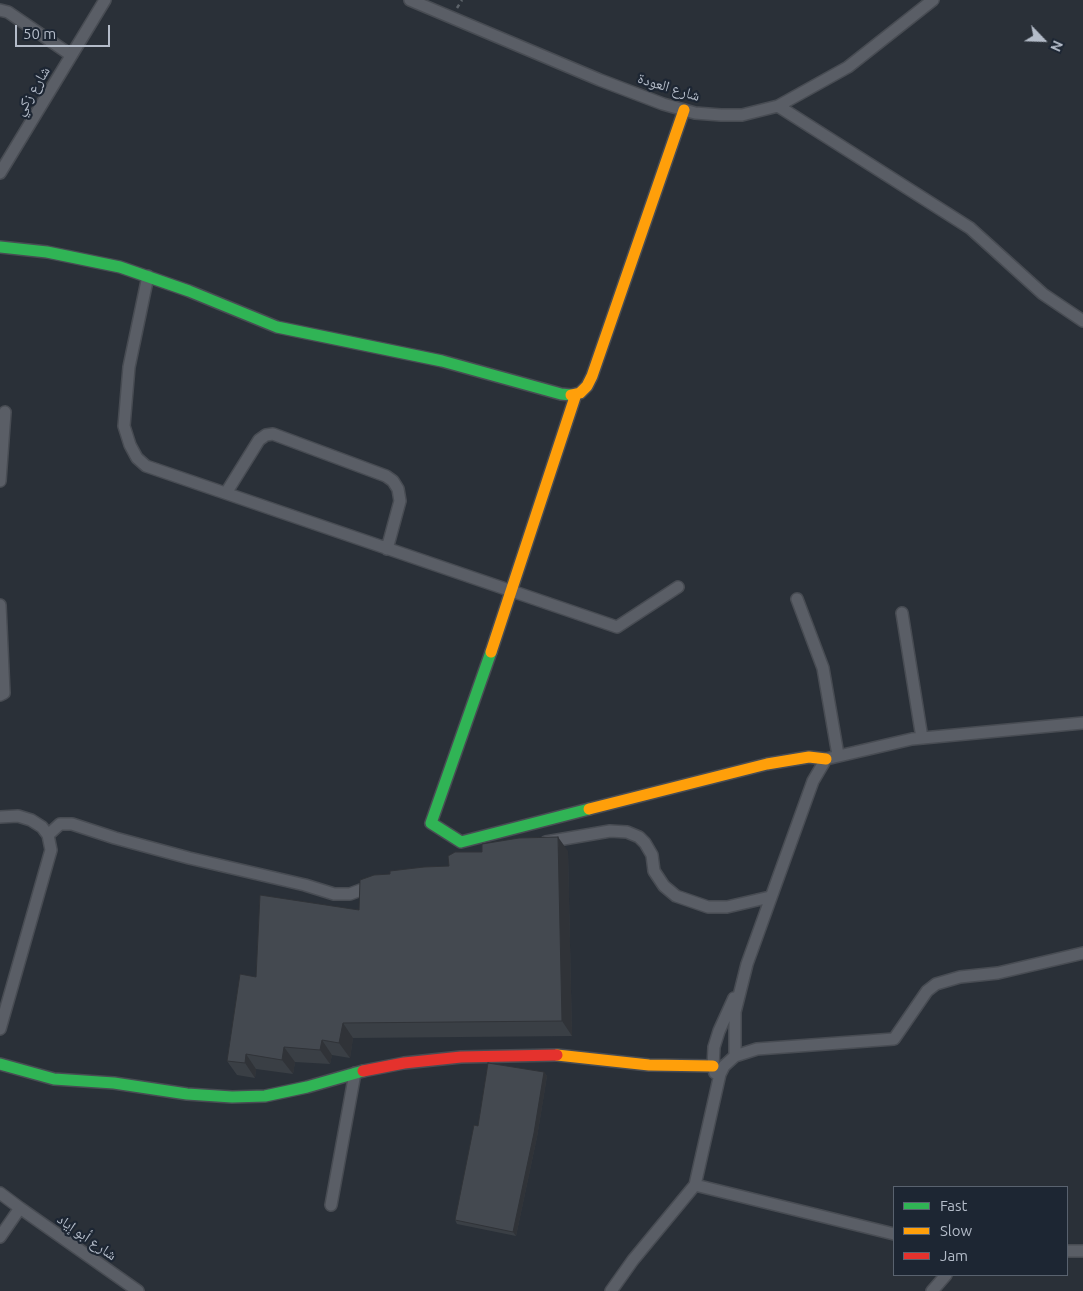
<!DOCTYPE html>
<meta charset="utf-8">
<style>
body{margin:0}
#map{position:relative;width:1083px;height:1291px;overflow:hidden;background:#2a3038;font-family:Ubuntu,sans-serif}
canvas{display:block}
.legend{position:absolute;left:893px;top:1186px;width:175px;height:90px;box-sizing:border-box;background:#1d2633;border:1px solid #59626f;margin:0;padding:6px 9px;list-style:none;font-size:15px;color:#b4bcc9}
.legend li{display:flex;align-items:center;gap:10px;height:25px}
.legend b{width:25px;border:1px solid #59626f}
.north{position:absolute;left:1018px;top:15px;width:50px;height:50px;-webkit-text-stroke:4px #1d2633;paint-order:stroke;rotate:114deg;font-size:14px;font-weight:700;line-height:20px;text-align:center;color:#b4bcc9}
.north::after{content:'';display:block;margin:auto;width:18px;height:22px;background:#b4bcc9;clip-path:polygon(50% 0,100% 100%,50% 72%,0 100%)}
.scale{position:absolute;left:15px;top:25px;width:95px;height:22px;box-sizing:border-box;border:2px solid #b4bcc9;border-top:0;padding-left:6px;font-size:15px;line-height:18px;white-space:nowrap;color:#b4bcc9;-webkit-text-stroke:4px #1d2633;paint-order:stroke}
</style>
<div id="map">
<canvas width="1083" height="1291"></canvas>
<ul class="legend">
<li><b style="height:6px;background:#30b455"></b>Fast</li>
<li><b style="height:6px;background:#ff9f0a"></b>Slow</li>
<li><b style="height:6px;background:#e5322d"></b>Jam</li>
</ul>
<div class="north">N</div>
<div class="scale">50 m</div>
</div>
<script>
const g = document.querySelector('canvas').getContext('2d');
g.lineJoin = 'round';
function poly(rows) {
  const path = new Path2D();
  for (const r of rows) {
    path.moveTo(r[0], r[1]);
    for (let i = 2; i < r.length; i += 2) path.lineTo(r[i], r[i + 1]);
  }
  return path;
}
function trace(path, color, width, dash) {
  g.strokeStyle = color;
  g.lineWidth = width;
  g.lineCap = dash ? 'butt' : 'round';
  g.setLineDash(dash || []);
  g.stroke(path);
}
function paint(path, color) {
  g.fillStyle = color;
  g.fill(path, 'evenodd');
}
function drawText(font, color, halo, rows, align = 'center') {
  g.font = font + ' Ubuntu,"Noto Naskh Arabic",sans-serif';
  g.lineWidth = 4.5;
  g.setLineDash([]);
  g.textBaseline = 'middle';
  g.strokeStyle = halo;
  g.fillStyle = color;
  for (const [text, x, y, turn = 0] of rows) {
    g.save();
    g.translate(x, y);
    g.rotate((+turn || 0) * Math.PI / 180);
    g.textAlign = isNaN(turn) ? turn : align;
    if (halo) g.strokeText(text, 0, 0);
    g.fillText(text, 0, 0);
    g.restore();
  }
}
const street = poly([
 [410,0,600,80,663,104,695,113,721,115,742,115,778,106,848,67,933,0],
 [0,10,8,12,71,55],
 [778,106,970,228,1043,294,1083,321],
 [0,173,105,0],
 [148,276,129,367,124,426,130,445,137,458,146,466,617,627,678,587],
 [0,481,5,412],
 [226,493,259,440,266,435,273,434,386,476,393,481,398,489,400,501,387,549],
 [797,599,823,668,838,755],
 [0,605,4,693,0,695],
 [902,613,922,738],
 [0,817,18,816,31,820,42,827,48,835,51,850,0,1029],
 [48,835,60,824,72,824,115,838,189,858,305,885,334,894,350,894,374,885],
 [546,842,610,831,627,832,639,837,645,843,652,855,654,871,664,886,676,896,708,907,727,907,770,897],
 [735,1056,735,1012,747,964,813,781,826,759,912,739,1083,723],
 [715,1073,713,1066,714,1047,719,1031,734,998],
 [695,1185,720,1074,724,1066,735,1056,757,1049,894,1039,927,991,936,984,960,977,998,973,1083,953],
 [0,1193,20,1208,0,1237],
 [331,1205,355,1073],
 [20,1208,138,1291],
 [1067,1251,1083,1251],
 [611,1291,633,1260,695,1185,894,1234],
 [932,1291,946,1275]
]);
const fast = poly([
 [0,247,47,252,120,267,189,291,277,327,442,361,561,394,571,395],
 [491,652,431,823,461,842,589,809],
 [0,1064,54,1079,114,1083,187,1094,232,1097,265,1096,307,1087,363,1071]
]);
const slow = poly([
 [571,395,580,393,587,386,592,376,684,110],
 [491,652,576,394],
 [589,809,767,764,809,757,826,759],
 [557,1055,649,1065,713,1066]
]);
const jam = poly([
 [363,1071,404,1063,461,1057,557,1055]
]);
trace(street, '#484c53', 14);
trace(fast, '#484c53', 14);
trace(slow, '#484c53', 14);
trace(jam, '#484c53', 14);
trace(poly([
 [457,8,462,0]
]), '#5d636a', 2.5, [4, 4]);
trace(street, '#5a5e66', 11);
trace(fast, '#30b455', 11);
trace(slow, '#ff9f0a', 11);
trace(jam, '#e5322d', 11);
paint(poly([
 [568,851,572,1036,353,1038,350,1058,332,1055,330,1064,295,1062,293,1074,256,1069,255,1078,237,1075,227,1061,256,977,359,910,390,874],
 [544,1072,547,1076,537,1137,516,1236,457,1224,455,1220,478,1126]
]), '#3a3f45');
paint(poly([
 [558,837,568,851,572,1036,562,1021],
 [343,1023,353,1038,350,1058,339,1043],
 [322,1040,332,1055,330,1064,320,1050],
 [284,1047,295,1062,293,1074,282,1060],
 [246,1054,256,1069,255,1078,245,1063],
 [544,1072,547,1076,537,1137,516,1236,513,1232]
]), '#303338');
const building = poly([
 [558,837,562,1021,343,1023,339,1043,322,1040,320,1050,284,1047,282,1060,246,1054,245,1063,227,1061,240,974,256,977,260,895,359,910,360,880,374,875,390,874,390,871,424,867,449,866,448,856,455,852,482,852,482,844,519,838,558,837],
 [488,1063,544,1072,534,1133,513,1232,455,1220,474,1125,478,1126,488,1063]
]);
paint(building, '#444950');
trace(building, '#303338', 1);
drawText('15px', '#b4bcc9', '#1d2633', [
 ["شارع العودة",669,87,17],
 ["شارع زكي",32,91,-59],
 ["شارع أبو إياد",87,1237,35]
]);
</script>
